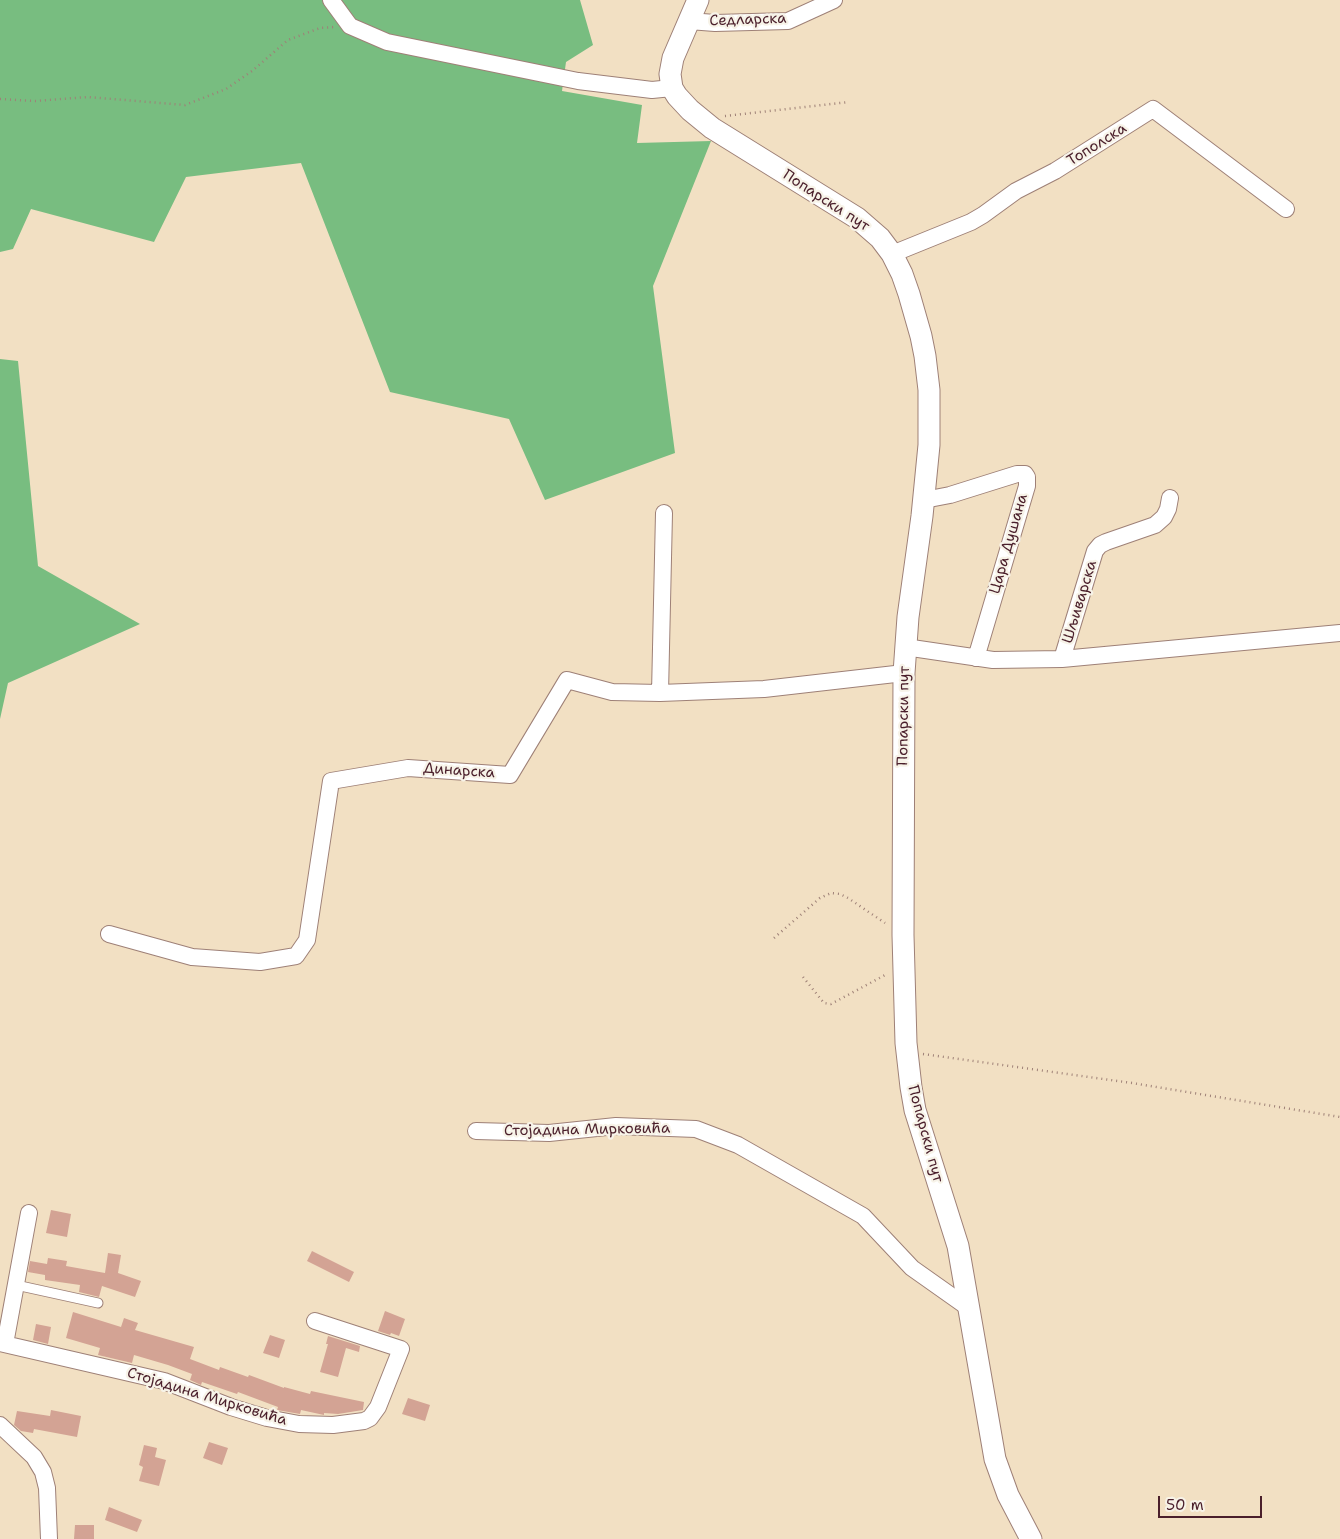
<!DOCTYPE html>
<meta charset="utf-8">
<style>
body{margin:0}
#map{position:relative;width:1340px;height:1539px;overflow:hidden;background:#f2e0c3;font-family:"Shantell Sans",sans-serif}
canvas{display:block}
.scale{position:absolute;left:1158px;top:1496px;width:104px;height:22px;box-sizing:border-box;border:2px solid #4a1f2b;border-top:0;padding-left:6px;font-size:15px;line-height:18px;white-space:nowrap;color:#4a1f2b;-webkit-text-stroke:4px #f7f3e8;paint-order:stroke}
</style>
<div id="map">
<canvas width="1340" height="1539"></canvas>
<div class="scale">50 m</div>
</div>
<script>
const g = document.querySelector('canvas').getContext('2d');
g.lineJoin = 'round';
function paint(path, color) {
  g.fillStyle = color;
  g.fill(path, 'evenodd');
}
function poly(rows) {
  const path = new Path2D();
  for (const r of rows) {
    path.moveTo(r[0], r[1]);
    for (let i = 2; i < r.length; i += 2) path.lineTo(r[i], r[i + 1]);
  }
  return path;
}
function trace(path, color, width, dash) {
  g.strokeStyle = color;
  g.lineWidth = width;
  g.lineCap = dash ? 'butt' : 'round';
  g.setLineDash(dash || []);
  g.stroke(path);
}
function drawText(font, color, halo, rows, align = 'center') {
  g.font = font + ' "Shantell Sans",sans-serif';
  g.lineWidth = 4.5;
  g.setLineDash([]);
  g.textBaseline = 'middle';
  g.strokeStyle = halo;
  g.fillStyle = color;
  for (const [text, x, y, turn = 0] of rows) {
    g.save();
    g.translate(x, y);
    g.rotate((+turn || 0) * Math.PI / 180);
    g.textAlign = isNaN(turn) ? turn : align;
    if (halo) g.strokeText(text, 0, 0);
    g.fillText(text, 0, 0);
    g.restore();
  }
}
paint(poly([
 [0,0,580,0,593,45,566,62,562,91,642,105,637,143,711,141,653,286,675,453,545,500,509,419,390,392,301,163,186,177,154,242,31,209,13,249,0,252],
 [0,359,18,361,38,566,140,624,8,683,0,719]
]), '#78bd80');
paint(poly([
 [51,1210,71,1214,67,1237,46,1233],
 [312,1251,354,1272,349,1282,307,1261],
 [108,1253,121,1255,118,1273,141,1281,135,1297,102,1286,99,1297,79,1292,80,1285,45,1280,45,1275,28,1272,30,1261,47,1264,48,1258,67,1261,66,1266,105,1273],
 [385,1311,405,1319,399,1336,391,1333,390,1335,378,1331],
 [73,1312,121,1327,124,1318,138,1323,135,1330,194,1347,190,1359,219,1370,220,1367,248,1377,249,1375,284,1388,284,1387,310,1394,311,1391,364,1402,363,1410,338,1414,324,1413,324,1415,301,1410,300,1414,277,1410,278,1407,238,1392,237,1394,202,1382,201,1385,190,1380,192,1374,168,1365,134,1355,132,1363,98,1355,100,1348,66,1338],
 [36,1324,51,1327,48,1344,33,1340],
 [270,1335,285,1340,279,1358,263,1353],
 [328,1336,360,1346,359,1352,346,1348,338,1377,320,1372,328,1344,326,1344],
 [408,1398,430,1405,425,1421,402,1414],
 [51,1410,81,1416,77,1437,34,1429,33,1433,21,1431,14,1425,17,1411,50,1416],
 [209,1442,228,1448,222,1465,203,1458],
 [144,1445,157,1448,155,1457,166,1460,159,1486,139,1481,143,1467,139,1465],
 [109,1507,142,1520,137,1532,105,1520],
 [75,1525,94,1525,94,1539,74,1539]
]), '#d3a394');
const service = poly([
 [16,1285,98,1303]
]);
const minor = poly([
 [331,0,350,26,387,42,578,81,652,90,672,88],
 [689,21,715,23,788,21,834,0],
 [892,254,971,222,983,215,1016,191,1055,171,1153,109,1286,209],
 [924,500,950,495,1017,474,1025,474,1027,477,1027,486,976,658],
 [905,647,993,660,1062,659,1340,633],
 [1062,659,1095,551,1100,545,1106,542,1155,525,1164,517,1168,509,1170,498],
 [660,693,664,513],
 [109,934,192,957,260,962,296,956,307,940,331,781,408,768,510,775,567,680,612,692,660,693,764,689,904,673],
 [476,1131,549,1133,616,1126,696,1129,738,1145,863,1216,912,1268,970,1309],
 [0,1343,164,1381,231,1407,267,1418,299,1424,333,1425,364,1421,370,1418,378,1407,401,1349,315,1321],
 [5,1344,29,1213],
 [0,1425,34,1457,43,1472,47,1488,49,1539]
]);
const tertiary = poly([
 [698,0,673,58,670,74,672,88,677,96,690,110,712,128,857,218,880,238,892,254,902,274,909,294,921,336,925,356,929,390,929,445,922,516,908,617,904,673,903,935,906,1043,911,1087,915,1110,958,1246,995,1459,1008,1495,1031,1539]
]);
trace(service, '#9e8077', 11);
trace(minor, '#9e8077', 18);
trace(tertiary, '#9e8077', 23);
trace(poly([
 [0,99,35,101,88,97,185,105,226,89,252,71,288,40,320,28,334,27],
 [725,116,849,102],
 [774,938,820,898,831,893,840,894,848,898,885,923],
 [803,977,824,1003,831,1004,887,974],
 [923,1054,1132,1083,1340,1117]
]), '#9e8077', 2.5, [1, 4]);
trace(service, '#fff', 9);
trace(minor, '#fff', 16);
trace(tertiary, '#fff', 21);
drawText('15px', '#4a1f2b', '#f7f3e8', [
 ["Седларска",748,20,-2],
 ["Тополска",1097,145,-32],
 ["Попарски пут",826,201,33],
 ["Цара Душана",1009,544,-74],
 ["Шљиварска",1080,602,-73],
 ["Попарски пут",904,716,-89],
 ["Динарска",459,771,4],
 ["Стојадина Мирковића",587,1130,-1],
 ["Попарски пут",925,1134,75],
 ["Стојадина Мирковића",207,1397,17]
]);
</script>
